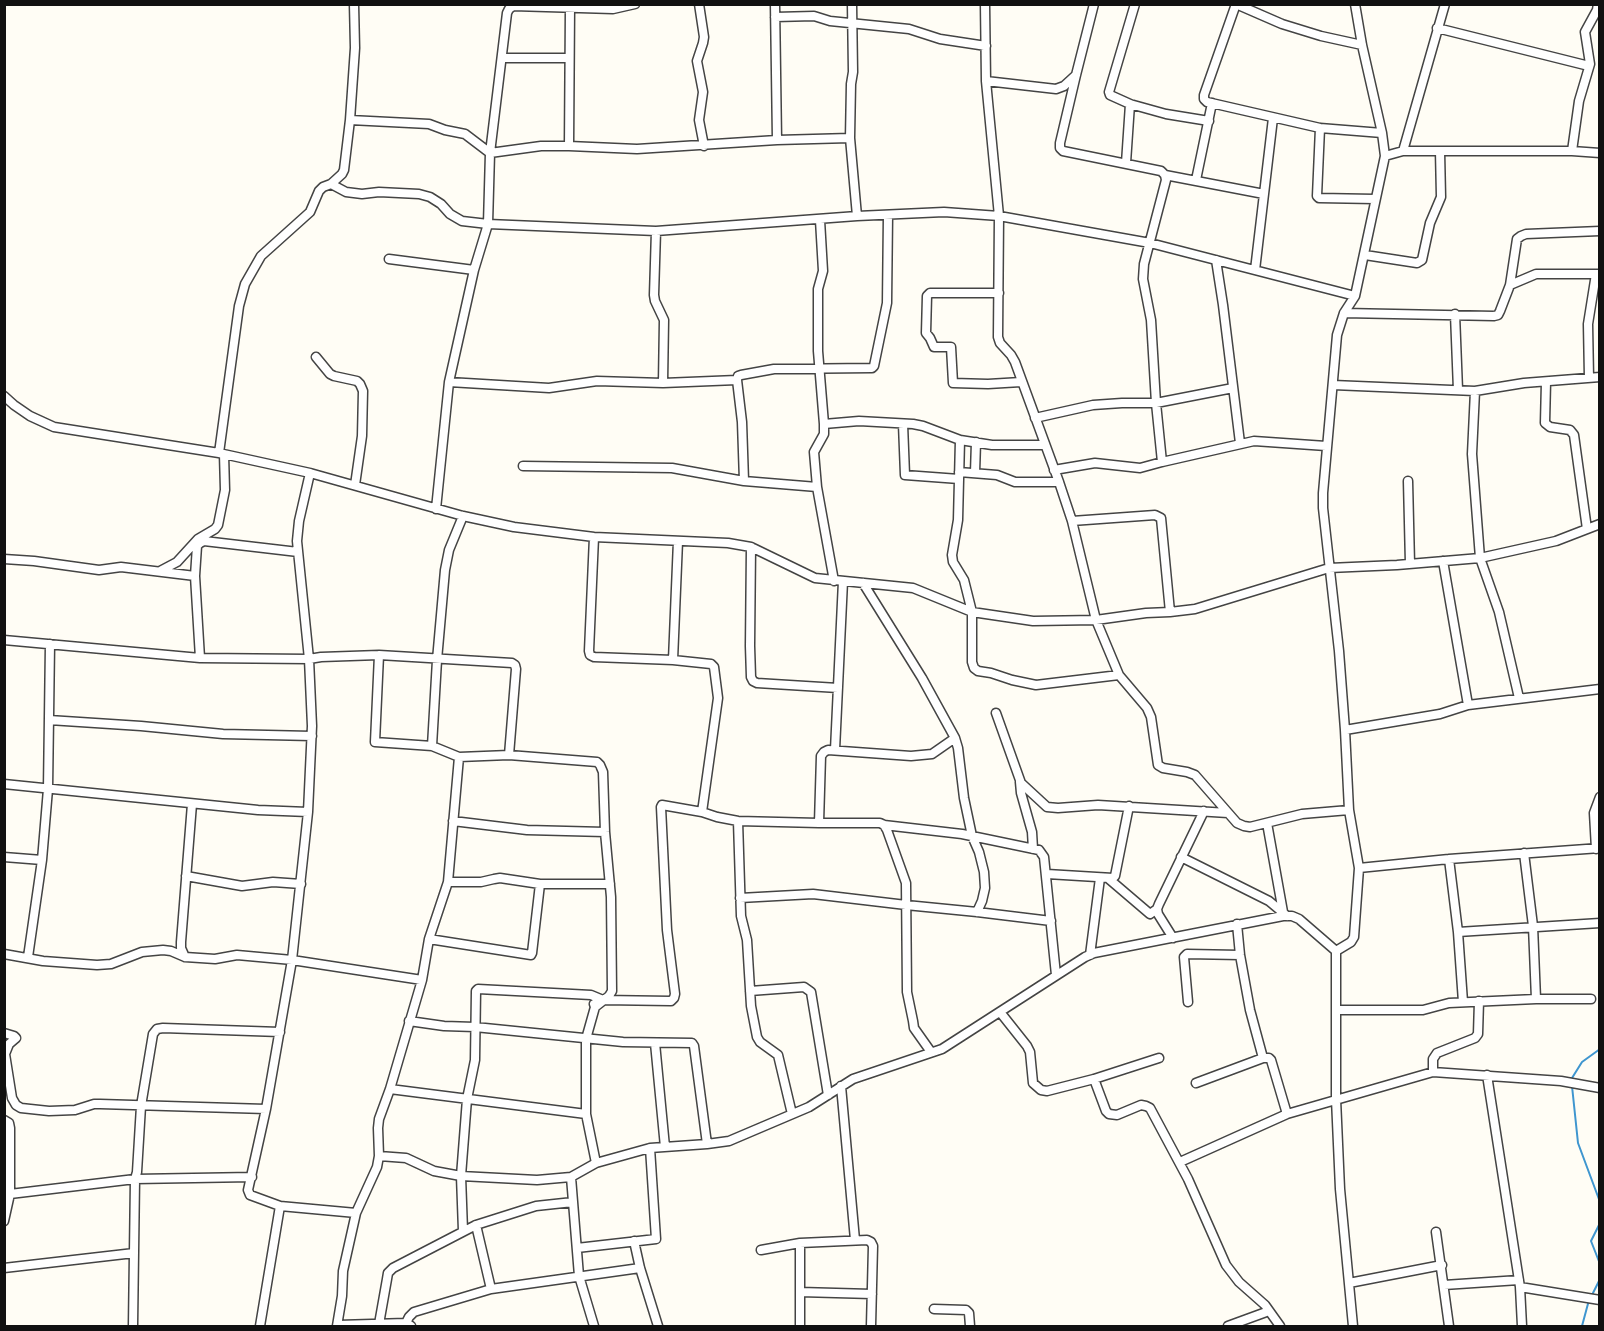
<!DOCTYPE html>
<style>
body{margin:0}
#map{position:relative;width:1604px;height:1331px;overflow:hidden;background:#fffdf5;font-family:"Zilla Slab",serif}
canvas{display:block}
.frame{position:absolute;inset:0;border:6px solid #111;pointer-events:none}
</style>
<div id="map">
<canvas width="1604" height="1331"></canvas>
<div class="frame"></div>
</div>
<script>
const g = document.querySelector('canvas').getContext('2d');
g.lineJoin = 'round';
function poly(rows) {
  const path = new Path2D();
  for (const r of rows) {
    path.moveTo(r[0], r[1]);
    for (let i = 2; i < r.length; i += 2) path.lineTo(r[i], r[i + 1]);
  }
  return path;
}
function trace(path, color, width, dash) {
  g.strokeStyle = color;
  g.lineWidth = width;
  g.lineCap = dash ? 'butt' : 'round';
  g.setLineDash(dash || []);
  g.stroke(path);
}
trace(poly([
 [1572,1080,1572,1078,1582,1062,1600,1049],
 [1572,1086,1578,1143,1600,1202],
 [1600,1223,1591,1241,1600,1264],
 [1592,1295,1600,1279],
 [1582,1326,1589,1300]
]), '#3f96cf', 2);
const minor = poly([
 [699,4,704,37,703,43,697,61,703,92,699,120,704,146],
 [775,4,777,140],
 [852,4,853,72,851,84,850,138,857,216],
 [985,4,986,81,999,216,998,337,1000,343,1011,355,1015,362,1059,482,1072,521,1096,620,1119,675,1147,708,1151,717,1158,765,1163,768,1187,772,1195,775,1237,823,1244,826,1250,827,1302,814,1349,810],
 [1094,4,1076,75,1060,143,1060,148,1063,151,1161,171,1165,175,1264,194],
 [1135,4,1109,92,1110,95,1130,104,1166,114,1209,121],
 [1236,4,1204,95,1204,99,1207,102,1320,128,1382,133],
 [1236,4,1282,24,1321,36,1362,45],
 [775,17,814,16,830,21,909,29,940,39,986,46],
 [1437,28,1589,66],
 [503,58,569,58],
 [986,81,1056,89,1064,86,1076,75],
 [350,120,429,124,445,130,465,134,490,153,541,146,569,146,637,149,777,140,850,138],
 [1320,128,1317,196,1319,198,1375,199],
 [569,146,570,7],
 [1403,151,1445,4],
 [1572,151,1579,101,1590,64,1585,32,1597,10,1598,4],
 [1385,156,1403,151,1572,151,1600,153],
 [1126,163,1130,104],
 [1196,180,1212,103],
 [331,184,346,192,362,194,379,192,419,194,430,197,441,204,450,214,462,221,488,224,656,231,857,216,944,212,999,216,1150,243,1355,296],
 [820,220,823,271,818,289,818,351,824,424,824,434,814,452,817,487,834,581],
 [656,231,654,295,655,301,664,320,663,383],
 [1365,255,1417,263,1422,260,1430,223,1441,197,1440,151],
 [389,259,474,270],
 [1216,260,1223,305,1240,443],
 [1255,270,1273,118],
 [1510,285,1536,274,1600,274],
 [999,293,930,293,927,296,926,333,930,338,934,347,951,347,953,383,988,384,1021,382],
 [1344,313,1494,316,1498,315,1500,311,1510,285,1517,239,1521,236,1526,234,1600,231],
 [1455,314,1458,390],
 [316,357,330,374,334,376,357,381,360,384,363,391,362,436,355,485],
 [1589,378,1588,324,1596,274],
 [737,380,742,422,744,481],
 [449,382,549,388,597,381,663,383,737,380,738,376,741,375,774,369,872,368,874,366,887,303,888,215],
 [1546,382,1545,423,1550,427,1570,430,1574,435,1587,529],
 [1333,385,1475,391,1524,383,1600,377],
 [1475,391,1472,454,1480,558,1499,612,1519,698],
 [4,396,14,405,30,416,54,427,219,453,310,473,463,516,514,527,594,537,728,543,751,547,815,578,913,588,972,612,1033,621,1096,620,1146,613,1170,612,1195,609,1329,568,1397,565,1480,558,1556,541,1600,524],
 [1035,418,1093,405,1122,403,1156,403,1233,388],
 [824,424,859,421,913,424,923,426,960,440,992,445,1045,445],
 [903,424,905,475,959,479],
 [960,440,958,520,952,555,953,562,964,580,972,612,972,662,974,668,978,671,991,673,1012,680,1036,685,1119,675],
 [219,453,239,306,245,284,261,256,310,212,319,191,323,187,331,184,342,174,344,170,350,120,355,48,354,4],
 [1162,462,1156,403,1151,320,1143,279,1144,264,1166,180,1165,175],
 [523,466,672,468,744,481,817,487],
 [1054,470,1095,463,1140,468,1162,462,1254,441,1326,446],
 [959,472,997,475,1015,482,1059,482],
 [975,473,976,442],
 [1408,481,1410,564],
 [436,509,449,382,474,270,488,224,490,153,507,13,509,9,513,6,613,9,635,4],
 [1072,521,1155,515,1161,518,1170,612],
 [594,537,589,651,590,655,594,657,673,660,711,664,714,667,718,698,702,812],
 [751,547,750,646,751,677,753,681,757,683,838,688],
 [4,559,34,561,99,570,121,567,195,576],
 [1443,561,1468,705],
 [160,571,177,562,198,539,215,529,218,525,225,490,224,454],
 [863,583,922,678,955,738,958,748,964,798,972,836,979,852,984,872,985,888,982,901,977,912],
 [4,640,200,658,309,659,321,657,379,655,512,663,515,665,516,669,509,755],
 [379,655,375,742,432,746,459,757,509,755,597,762,600,765,603,772,605,832,611,897,612,991,609,996,595,1007],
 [200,658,195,576,197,546,200,543,204,541,298,552],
 [673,660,678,541],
 [996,713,1021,783,1047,807,1058,808,1098,805,1228,813],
 [49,720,141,726,223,734,312,736],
 [1345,730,1440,714,1468,705,1600,689],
 [432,746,437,660,445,570,449,550,463,516],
 [835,750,843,581],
 [1020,782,1021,793,1032,832,1033,849],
 [4,784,258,810,308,812],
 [453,821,527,830,605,832],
 [738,821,741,916,747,940,751,1006,757,1037,760,1042,778,1055,792,1114],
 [819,823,821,756,824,752,828,750,911,756,932,754,955,738],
 [1267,823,1283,912],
 [884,825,887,830,906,883,907,992,913,1021,914,1028,931,1052],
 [1596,849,1594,813,1600,797],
 [1524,853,1533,926,1536,999],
 [4,857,42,860],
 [1181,857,1269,901,1287,916],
 [1449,859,1458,932,1463,1002],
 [1359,868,1449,859,1600,848],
 [1047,874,1113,878,1115,876,1129,806],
 [186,876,242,886,273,882,301,884],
 [1109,879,1150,914,1157,909],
 [448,882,481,882,494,879,500,878,540,884,610,884],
 [740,898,813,894,906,905,977,912,1051,921],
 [1237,924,1240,955,1250,1010,1263,1058],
 [1458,932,1600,923],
 [1173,938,1158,914,1157,909,1159,904,1204,811],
 [429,939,531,955,532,953,540,884],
 [1336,951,1351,942,1354,937,1359,868,1349,810,1345,730,1339,651,1323,508,1323,493,1337,335,1344,313,1355,296,1385,156,1382,133,1362,45,1355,4],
 [1336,951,1336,1099,1340,1189,1353,1326],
 [4,954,43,961,97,965,111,964,142,952,163,950,171,951,185,957,215,959,237,955,292,960,422,980],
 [1090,955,1100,878],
 [28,957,42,860,48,789,50,644],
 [185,957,181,948,181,942,192,804],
 [750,991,804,987,811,992,828,1095],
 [1188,1002,1184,957,1187,954,1240,955],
 [594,1004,595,1007,586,1039,586,1114,596,1163],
 [1336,1010,1423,1010,1449,1003,1536,999,1591,999],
 [1000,1012,1027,1046,1030,1052,1033,1083,1041,1090,1047,1091,1094,1079,1159,1058],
 [409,1021,444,1026,475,1027,623,1042,692,1043,694,1046,707,1144],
 [4,1033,14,1036,16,1038,9,1044,5,1054,12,1098,16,1105,21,1108,49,1111,75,1110,94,1104,100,1104,266,1109],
 [655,1043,665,1147],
 [1433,1072,1433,1059,1437,1053,1475,1038,1478,1034,1479,1001],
 [1487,1075,1520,1287,1522,1326],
 [1094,1079,1106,1111,1109,1114,1117,1115,1141,1105,1146,1106,1150,1108,1188,1179,1226,1265,1239,1282,1265,1305,1280,1326],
 [1196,1083,1263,1058,1269,1058,1271,1060,1287,1114],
 [841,1086,855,1240],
 [390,1089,586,1114],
 [4,1120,9,1123,10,1128,10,1194,4,1221],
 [379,1156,406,1158,434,1171,461,1176,537,1180,571,1177,596,1163,650,1148,707,1144,729,1141,809,1107,853,1079,942,1049,1085,957,1094,953,1283,916,1292,916,1299,919,1336,951],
 [1180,1162,1287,1114,1433,1072,1561,1081,1600,1088],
 [571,1177,579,1276,594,1326],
 [10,1194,135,1179,252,1177],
 [280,1206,356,1213],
 [476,1225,491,1289],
 [463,1231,461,1176,467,1099,475,1060,476,991,478,989,591,995,603,1000,671,1001,674,998,675,994,667,930,661,807,662,805,702,812,717,817,738,821,819,823,880,823,884,825,962,834,1039,850,1044,857,1056,975],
 [1436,1232,1449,1326],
 [634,1241,640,1268,658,1326],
 [800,1243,800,1326],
 [577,1248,656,1239,650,1148],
 [761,1250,800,1243,867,1240,871,1242,873,1246,871,1326],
 [4,1268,134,1253],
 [1349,1283,1442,1265],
 [1444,1285,1519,1280],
 [1520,1287,1600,1300],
 [800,1292,872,1294],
 [934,1309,966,1310,969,1313,970,1326],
 [406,1323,409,1317,414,1312,491,1289,640,1268],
 [379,1324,387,1279,388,1273,393,1268,476,1225,536,1206,573,1202],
 [338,1325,406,1323,411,1326],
 [133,1326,135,1179,137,1172,141,1106,153,1034,157,1029,163,1028,280,1032],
 [260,1326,280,1206,250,1195,248,1190,266,1109,292,960,308,812,312,726,309,659,297,541,299,521,310,473],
 [337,1326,342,1296,343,1271,356,1213,377,1167,379,1156,378,1128,379,1119,390,1089,422,980,429,939,448,882,459,757],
 [1228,1326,1269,1311]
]);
trace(minor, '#444', 11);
trace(minor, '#fff', 8);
</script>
